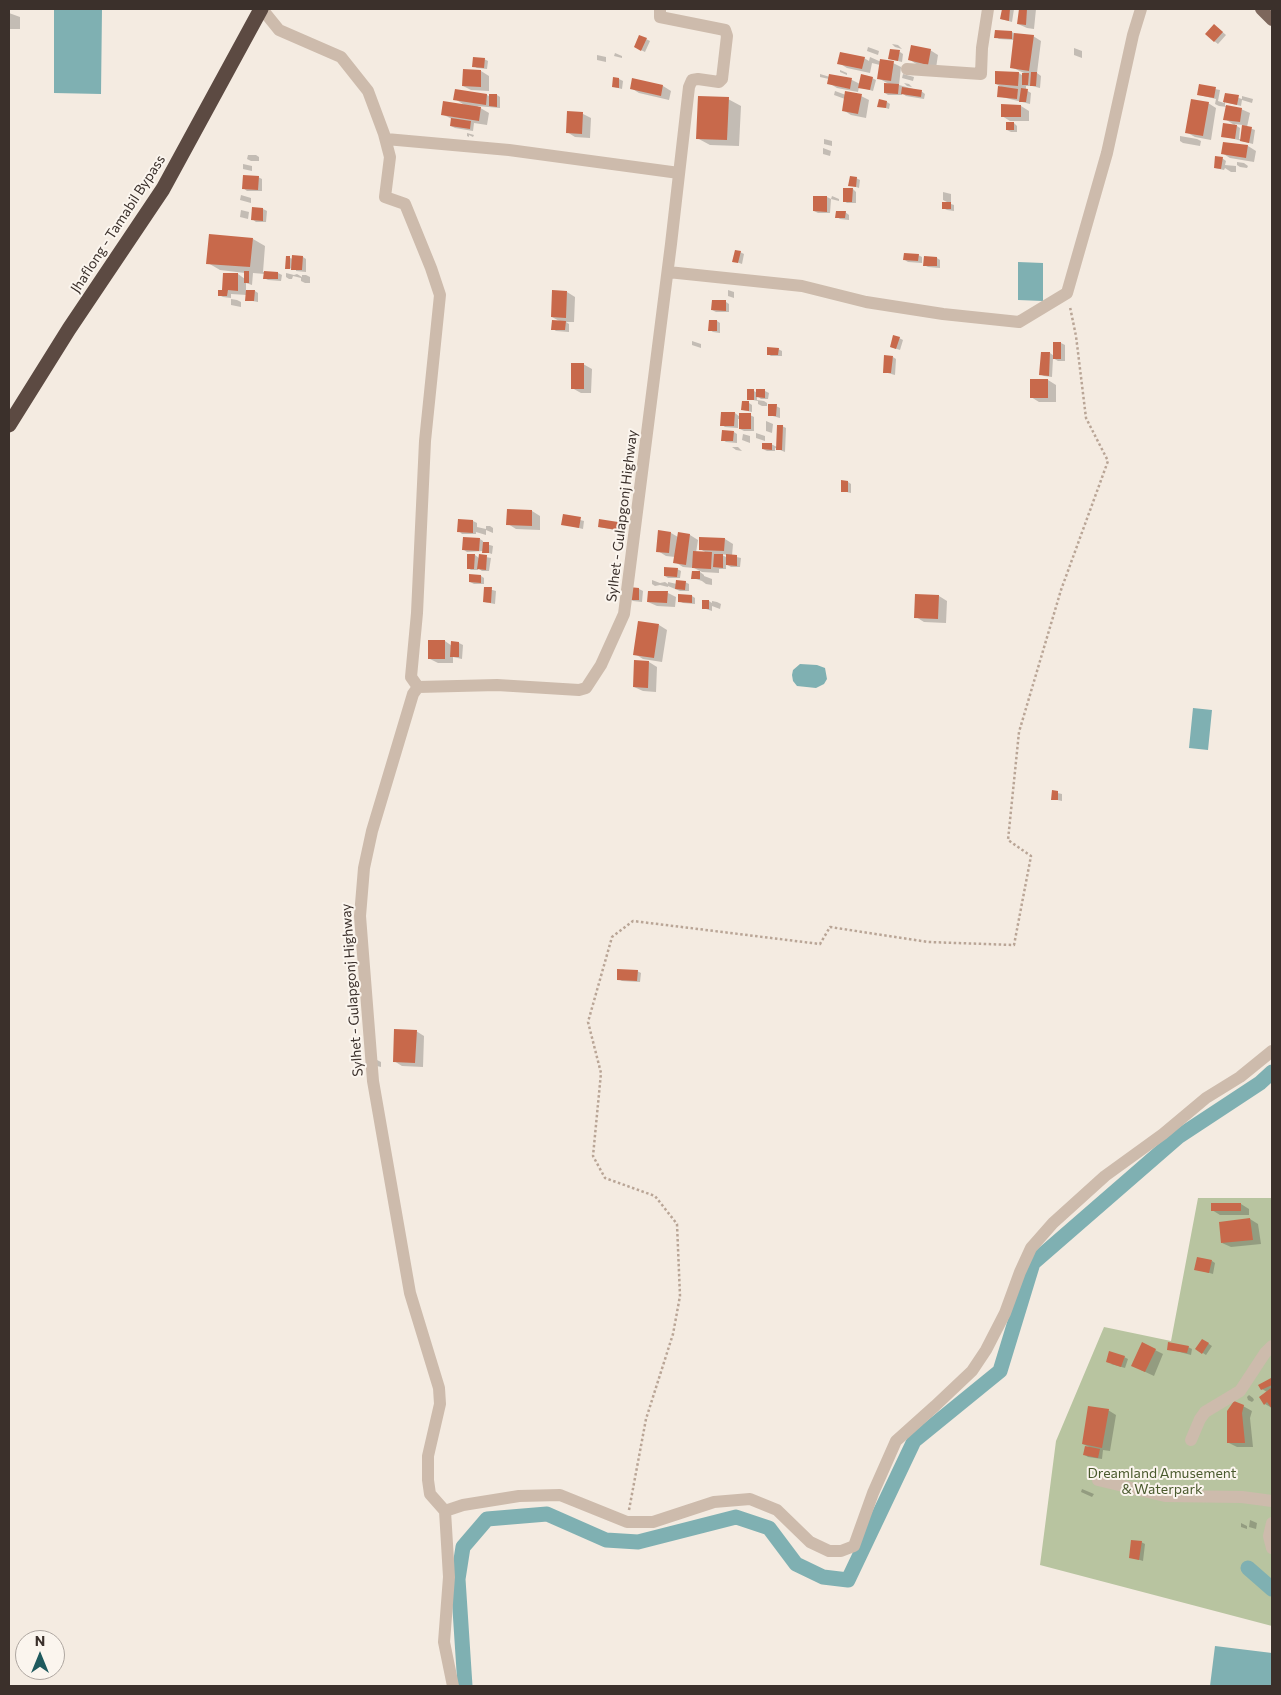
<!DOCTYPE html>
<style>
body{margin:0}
#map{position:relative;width:1281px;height:1695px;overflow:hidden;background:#f4ebe1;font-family:Commissioner,sans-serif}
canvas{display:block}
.frame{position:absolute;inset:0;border:10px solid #3b302b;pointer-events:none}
.north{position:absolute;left:15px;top:1630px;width:50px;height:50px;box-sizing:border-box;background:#fbf5ee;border:1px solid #aea6a0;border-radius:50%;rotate:0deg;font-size:14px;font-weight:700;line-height:20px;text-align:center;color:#3b302b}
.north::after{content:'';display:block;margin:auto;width:18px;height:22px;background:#1f5a5e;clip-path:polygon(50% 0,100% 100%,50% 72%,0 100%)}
</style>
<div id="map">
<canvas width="1281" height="1695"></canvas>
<div class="frame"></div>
<div class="north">N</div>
</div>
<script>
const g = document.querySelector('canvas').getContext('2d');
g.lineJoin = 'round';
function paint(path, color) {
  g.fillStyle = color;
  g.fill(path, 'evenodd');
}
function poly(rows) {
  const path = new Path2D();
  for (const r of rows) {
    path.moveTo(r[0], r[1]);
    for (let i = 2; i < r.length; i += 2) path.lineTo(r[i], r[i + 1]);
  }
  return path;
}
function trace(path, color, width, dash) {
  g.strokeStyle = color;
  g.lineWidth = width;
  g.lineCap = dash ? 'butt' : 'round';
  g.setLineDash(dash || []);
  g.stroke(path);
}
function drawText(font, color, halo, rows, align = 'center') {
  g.font = font + ' Commissioner,sans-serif';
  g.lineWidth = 4;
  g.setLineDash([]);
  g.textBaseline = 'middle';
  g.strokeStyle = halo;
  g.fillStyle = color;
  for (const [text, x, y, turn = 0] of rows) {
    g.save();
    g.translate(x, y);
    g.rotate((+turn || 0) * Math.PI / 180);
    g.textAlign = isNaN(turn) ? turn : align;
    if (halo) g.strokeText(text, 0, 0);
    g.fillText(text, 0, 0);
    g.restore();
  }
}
paint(poly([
 [1198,1198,1272,1198,1272,1626,1040,1565,1056,1441,1104,1327,1171,1341]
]), '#b8c4a0');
paint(poly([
 [54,9,102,9,101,94,54,93],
 [1018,262,1043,263,1043,301,1018,300],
 [800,664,817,665,825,668,827,679,824,684,816,688,797,686,793,681,792,675,793,670],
 [1193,708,1212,710,1208,750,1189,748],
 [1215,1646,1272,1653,1272,1686,1210,1686]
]), '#7fb0b2');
paint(poly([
 [1003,9,1014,9,1012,22,1001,19],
 [1020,9,1036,9,1034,29,1027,28,1018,24],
 [9,13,20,17,20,29,9,29],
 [1218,28,1226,35,1218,44,1214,41],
 [1012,32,1015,34,1033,36,1041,41,1037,73,1041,76,1040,88,1032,86,1026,86,1026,90,1031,93,1030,104,998,96,1003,88,996,84,1019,73,1023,76,1024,73,1011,67,1015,40,999,39,996,37],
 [646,39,650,41,645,52,635,47],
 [892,44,898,45,902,49,895,47],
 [868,47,879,51,878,55,867,51],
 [1074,48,1082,51,1082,58,1074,55],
 [930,50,938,55,936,68,918,65,910,60],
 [900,52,903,54,902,62,890,59],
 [615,53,622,56,622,58,614,56],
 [597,55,606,57,606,62,597,60],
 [870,57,879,61,893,63,901,67,899,85,921,91,925,94,924,99,906,96,902,93,902,95,888,95,885,93,889,84,878,78,880,65,872,63,870,73,847,68,839,63,864,58,869,61],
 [484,59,488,61,487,69,477,68,474,66],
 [464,70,481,71,489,76,489,91,471,90,463,86],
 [840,70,847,73,847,75,840,72],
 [820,74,830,77,852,80,860,84,872,78,876,80,873,91,859,87,858,92,837,88,829,83,829,79,820,77],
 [903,74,914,77,913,81,902,78],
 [619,79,623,81,622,89,614,87],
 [633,79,663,86,671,91,669,100,639,93,631,88],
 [904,83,909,84,912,87,907,86],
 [1200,86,1220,90,1218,101,1224,103,1226,94,1242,99,1242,96,1253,99,1252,103,1242,100,1241,106,1225,102,1225,106,1241,109,1250,113,1247,127,1255,130,1253,144,1223,136,1236,126,1225,119,1227,107,1219,106,1215,104,1216,99,1199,95],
 [1234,124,1243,125,1241,139,1239,139,1240,128],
 [456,90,487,95,490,97,497,95,500,97,500,108,477,106,489,113,487,125,474,123,473,131,455,128,451,126,452,119,442,114,466,106,455,99],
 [835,91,846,95,861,96,869,100,866,118,851,115,843,110,845,99,834,95],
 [728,99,741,106,739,146,710,145,697,138],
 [887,102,890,104,889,109,879,106],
 [1208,103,1216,108,1211,140,1195,137,1186,132],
 [1003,105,1021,106,1029,111,1029,121,1010,121,1002,116],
 [568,113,583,114,591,118,590,138,575,137,567,132],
 [1014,123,1017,126,1017,132,1011,132,1007,130],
 [467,133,474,135,473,137,469,135,469,137,467,136],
 [1180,136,1197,139,1201,141,1200,146,1183,143,1180,141],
 [824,139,832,141,832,146,824,144],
 [1248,146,1256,151,1254,162,1230,158,1222,153],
 [823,148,831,151,830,156,823,154],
 [248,155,256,155,259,157,259,161,251,161,247,159],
 [1222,158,1226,161,1225,165,1236,166,1236,172,1231,172,1225,168,1224,170,1215,168],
 [1237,162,1244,163,1248,166,1247,168,1240,167,1237,165],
 [243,164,252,166,252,171,243,169],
 [258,177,262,179,262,191,247,191,243,188],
 [856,178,860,180,859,188,850,185],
 [853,189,856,192,856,203,847,203,844,201],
 [943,192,951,194,951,204,954,205,954,211,947,210,943,208,949,203,943,200],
 [241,195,251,198,251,203,240,200],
 [832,196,839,199,839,201,831,199],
 [815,197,827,197,831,199,830,213,818,213,814,211],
 [253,209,263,209,267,211,266,222,256,222,252,219],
 [241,210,249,212,248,219,240,217],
 [845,212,849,215,849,220,840,219,837,217],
 [253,239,265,246,263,272,278,273,282,275,281,281,268,280,264,278,265,274,253,273,252,285,246,283,246,291,255,291,258,293,258,302,247,300,247,295,231,294,231,298,223,297,219,295,219,292,228,292,223,289,224,274,238,274,245,279,245,273,220,270,208,263],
 [740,252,744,254,742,264,734,261],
 [918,255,922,257,922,263,908,262,905,260],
 [287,257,293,259,303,257,306,259,306,272,296,271,296,269,286,268],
 [937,258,940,260,940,268,928,267,924,265],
 [286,273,294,275,297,274,302,277,302,275,306,275,310,277,310,283,305,283,301,281,301,278,293,276,292,279,289,279,286,277],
 [728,290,734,292,734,298,728,296],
 [567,292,575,297,574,322,566,322,569,324,569,332,556,331,553,329,561,322,552,317],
 [231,299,237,300,241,302,241,307,231,305],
 [726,302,729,304,729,312,716,312,712,310],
 [717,321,720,323,720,333,713,332,710,330],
 [899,338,903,340,900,350,891,347],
 [692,341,701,344,701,348,692,345],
 [1054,343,1061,343,1065,345,1065,361,1058,361,1053,358,1052,377,1044,376,1040,374,1050,353,1054,356],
 [778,349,782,351,782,356,771,356,768,354],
 [893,357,896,359,895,375,884,372],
 [583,364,592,369,591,393,581,393,572,388],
 [1048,380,1056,385,1056,402,1039,402,1031,397],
 [757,390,765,391,769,393,768,399,761,399,757,396,757,400,764,401,767,403,767,406,762,406,758,404,758,401,748,399,754,391,757,393],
 [749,403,752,405,752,412,743,410],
 [776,406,780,408,780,418,769,415],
 [735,413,740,417,750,415,754,417,754,431,744,431,740,429,740,419,738,419,738,428,725,427,722,425],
 [766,421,773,424,772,433,766,431],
 [782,426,786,428,785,452,775,448,775,451,767,451,763,449,771,444,777,447],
 [734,432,737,434,737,443,726,442,723,440],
 [756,433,765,436,765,441,756,438],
 [743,434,750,436,750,443,742,440],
 [732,447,738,447,742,451,736,450],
 [848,482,851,484,851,493,842,491],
 [532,511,540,516,540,530,516,529,508,524],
 [564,516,584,521,583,529,563,524],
 [473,521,477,523,477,527,486,529,486,526,490,526,493,528,493,533,486,530,486,535,476,532,476,534,462,534,459,531],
 [618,523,621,525,620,531,599,527],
 [660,532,671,533,678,537,679,534,690,535,698,540,696,553,707,553,700,549,725,539,733,544,732,556,741,558,740,567,731,567,726,564,726,569,719,569,719,573,702,572,694,568,683,567,675,562,675,557,666,556,658,551],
 [720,554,728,555,728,558],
 [480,539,483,541,483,543,493,546,492,554,483,551,467,552,464,550],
 [475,555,479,558,480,556,491,558,489,571,482,571,478,568,478,570,471,570,468,568],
 [677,569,681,571,680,578,668,578,665,576],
 [693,572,700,572,704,575,704,576,712,579,712,585,706,584,702,581,693,578],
 [481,576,484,578,484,584,474,584,470,582],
 [652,580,660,583,665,582,668,584,668,582,677,584,685,582,689,584,689,591,680,591,668,586,668,587,660,585,655,586,652,584],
 [485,588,496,591,495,604,484,602],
 [630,589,639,589,643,591,642,602,633,601,630,599],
 [668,593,676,597,675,607,657,606,648,602],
 [916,595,939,596,947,601,946,623,924,622,916,617],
 [692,596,695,598,695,604,683,603,679,601],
 [709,601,712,603,712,601,717,602,721,604,720,609,712,606,712,611,703,608],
 [659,625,667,630,662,662,643,659,635,654],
 [445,641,452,646,459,643,463,645,462,659,453,657,453,663,438,663,430,659],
 [649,662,657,667,656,692,643,691,634,687],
 [1053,792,1062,794,1062,801,1053,799],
 [637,971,641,973,640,982,622,981,618,979],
 [416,1031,424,1036,423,1067,402,1066,394,1061],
 [377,1060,381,1062,381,1067,377,1066],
 [1241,1204,1249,1209,1249,1215,1220,1215,1212,1210],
 [1250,1219,1258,1224,1261,1244,1231,1247,1222,1243],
 [1212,1261,1215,1263,1213,1274,1196,1269],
 [1203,1340,1212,1346,1206,1355,1197,1349],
 [1188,1347,1192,1349,1191,1355,1168,1349],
 [1155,1350,1163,1354,1154,1376,1141,1370],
 [1124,1357,1128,1359,1125,1368,1111,1364],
 [1271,1380,1272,1380,1272,1388,1270,1389,1272,1391,1272,1408,1265,1404,1267,1392,1262,1389,1260,1385],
 [1249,1395,1253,1398,1254,1400,1252,1402,1248,1400,1247,1397],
 [1243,1406,1252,1411,1250,1418,1253,1447,1237,1447,1229,1443],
 [1108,1410,1116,1415,1110,1451,1103,1450,1102,1459,1088,1457,1085,1455,1091,1448,1083,1444],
 [1082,1489,1094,1494,1092,1497,1081,1492],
 [1250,1520,1257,1523,1256,1529,1249,1527],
 [1241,1523,1247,1526,1247,1529,1241,1527],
 [1141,1542,1145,1544,1143,1561,1130,1557]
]), '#0003');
trace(poly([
 [1248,1568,1272,1589],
 [465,1686,458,1579,463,1547,487,1519,547,1514,606,1540,638,1542,736,1517,769,1528,796,1564,823,1577,848,1580,914,1441,1000,1371,1033,1263,1178,1137,1260,1083,1272,1072]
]), '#7fb0b2', 15);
paint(poly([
 [1002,9,1010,9,1009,21,1000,19],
 [1019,9,1027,9,1026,25,1017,24],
 [1214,24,1223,32,1214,42,1205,34],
 [995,30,1012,31,1012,39,994,38],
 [1014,33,1034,35,1029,71,1010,68],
 [639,35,647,38,641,51,634,47],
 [911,45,931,49,928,65,908,60],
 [890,49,900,50,898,61,888,59],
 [840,52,865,57,862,69,837,64],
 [473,57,485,58,484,68,472,67],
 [880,59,894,61,891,81,877,79],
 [463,69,481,70,481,87,462,86],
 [995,71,1019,72,1018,86,995,84],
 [1031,72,1037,72,1036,86,1030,86],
 [1022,73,1029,73,1028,85,1022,85],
 [829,74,852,78,850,89,827,84],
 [861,74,873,77,870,90,858,88],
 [613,77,619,78,619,88,612,87],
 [632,78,663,85,661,96,630,89],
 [884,83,899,84,898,94,884,93],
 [1199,84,1216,87,1214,98,1197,95],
 [998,86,1018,89,1017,99,997,97],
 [902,87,922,90,921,97,901,94],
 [1021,88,1028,89,1026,102,1019,102],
 [455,89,487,94,486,105,453,100],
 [845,91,862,94,858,114,842,111],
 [1225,93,1239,95,1237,105,1223,102],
 [489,94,497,94,497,107,489,106],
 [698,96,729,97,727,140,696,139],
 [879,99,887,101,886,108,877,107],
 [1191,99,1209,102,1203,136,1185,133],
 [443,101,481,107,479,121,441,115],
 [1001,104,1021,105,1021,117,1001,117],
 [1226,105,1242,108,1240,122,1223,120],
 [567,111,583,112,582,134,566,133],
 [451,118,471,121,470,129,450,126],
 [1006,122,1014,122,1014,130,1006,130],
 [1223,123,1237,125,1235,139,1221,137],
 [1242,125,1252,127,1249,143,1240,141],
 [1223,142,1248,145,1246,158,1221,154],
 [1215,156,1223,157,1221,169,1214,168],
 [243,175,259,176,258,190,242,189],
 [850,176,857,177,856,187,848,186],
 [843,188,853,188,852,202,843,202],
 [813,196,827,196,827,212,813,211],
 [942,202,951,202,951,209,942,209],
 [252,207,263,208,263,221,251,220],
 [836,211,846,211,845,218,835,218],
 [209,234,253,238,250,267,206,264],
 [735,250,741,251,738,263,732,262],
 [904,253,919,254,918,261,903,260],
 [292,255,303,256,302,270,291,270],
 [286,256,290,256,290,269,285,269],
 [924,256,937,257,937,266,923,266],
 [244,271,249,271,249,283,244,283],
 [264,271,278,272,278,279,263,279],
 [223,273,238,273,238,291,228,290,227,296,218,296,218,290,222,290],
 [246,290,255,290,254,301,245,301],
 [552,290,567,291,566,318,551,317],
 [712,300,726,300,726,311,711,310],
 [552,320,566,321,565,330,551,330],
 [709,320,717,320,717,331,708,331],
 [893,335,900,337,896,349,890,347],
 [1053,342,1061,342,1061,359,1053,359],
 [767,347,779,348,778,355,767,355],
 [1041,352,1050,352,1049,376,1039,375],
 [884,355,893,356,891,373,883,373],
 [571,363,584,363,584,389,571,389],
 [1030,379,1048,379,1048,398,1030,398],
 [747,389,754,389,754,400,747,400],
 [756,389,765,389,765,398,756,397],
 [742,401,749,401,749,411,741,410],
 [768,404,777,404,776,416,768,416],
 [721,412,735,412,734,426,720,426],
 [739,413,751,413,751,429,739,429],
 [777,425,783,425,782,450,776,450],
 [722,430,734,431,733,441,721,441],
 [762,443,772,443,772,450,762,449],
 [841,480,848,481,848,492,841,492],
 [507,509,532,510,532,526,506,525],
 [563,514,581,517,579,528,561,525],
 [458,519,473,520,473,533,457,532],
 [599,519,618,522,617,530,598,527],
 [658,530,671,532,669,553,656,552],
 [678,532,690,534,686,565,673,563],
 [463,537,480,538,479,551,462,550],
 [699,537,725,538,724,551,699,550],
 [483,542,489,542,489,553,482,553],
 [693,551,712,552,711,569,692,568],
 [467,554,475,554,474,569,467,569],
 [479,554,487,555,486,570,477,569],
 [714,554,723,554,723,568,713,567],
 [726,554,737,555,737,566,726,565],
 [664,567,678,568,677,577,664,576],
 [692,571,700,571,700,579,691,579],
 [469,574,481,575,481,583,469,582],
 [676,580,686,581,685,590,675,589],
 [484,587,492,587,491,603,483,602],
 [629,587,639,588,639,600,628,600],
 [648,591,668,591,667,603,647,602],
 [678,594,692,595,692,603,678,602],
 [915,594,939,595,938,619,914,618],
 [702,600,709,600,709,609,702,609],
 [638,621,659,624,654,658,633,655],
 [428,640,445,640,445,659,428,659],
 [451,641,459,642,459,657,450,657],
 [634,660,649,661,648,688,633,687],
 [1052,790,1058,791,1058,800,1051,800],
 [617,969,638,970,637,981,617,980],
 [394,1029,417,1030,415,1063,393,1062],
 [1211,1203,1241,1203,1241,1211,1211,1211],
 [1250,1218,1253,1240,1221,1243,1219,1222],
 [1197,1257,1212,1260,1209,1273,1194,1270],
 [1202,1339,1209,1343,1202,1354,1195,1349],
 [1142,1342,1156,1349,1145,1372,1131,1366],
 [1168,1342,1189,1346,1187,1353,1167,1350],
 [1109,1351,1125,1356,1121,1367,1106,1362],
 [1271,1378,1272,1385,1261,1390,1258,1385],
 [1271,1388,1272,1390,1272,1409,1267,1402,1264,1405,1259,1397],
 [1234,1401,1244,1405,1242,1413,1245,1443,1227,1443,1227,1411],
 [1088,1406,1109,1409,1102,1448,1082,1444],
 [1085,1446,1100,1449,1098,1458,1083,1455],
 [1131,1540,1142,1541,1139,1560,1129,1558]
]), '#c8694b');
trace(poly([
 [629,1510,646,1419,673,1334,680,1296,677,1224,655,1196,605,1178,593,1156,601,1073,588,1022,612,937,633,921,820,944,830,927,928,942,1014,945,1031,856,1008,840,1019,732,1061,590,1108,461,1086,418,1076,336,1070,307]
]), '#b9a596', 2.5, [2.5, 2.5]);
trace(poly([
 [262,9,279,30,341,57,368,91,384,134,390,157,385,197,405,204,431,268,440,295,425,441,417,613,411,677,418,687],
 [907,69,981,74,982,48,988,9],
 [386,139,509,150,679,173],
 [668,272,802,286,866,302,943,314,1019,322,1067,293,1107,153,1133,35,1141,9],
 [1191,1440,1200,1419,1205,1412,1240,1391,1265,1353,1272,1346],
 [1098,1480,1165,1496,1242,1497,1272,1501],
 [445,1511,430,1494,428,1480,428,1456,440,1404,439,1388,410,1293,373,1081,360,916,364,868,372,831,413,694,418,687,497,685,579,690,586,688,601,665,624,614,671,244,689,87,692,80,698,79,719,82,722,79,727,36,725,30,660,17,660,9],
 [1272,1523,1269,1536,1272,1548],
 [453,1686,444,1642,449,1577,445,1511,463,1505,519,1496,560,1495,627,1522,653,1522,714,1502,750,1499,777,1510,810,1542,829,1551,841,1551,854,1546,873,1493,896,1441,935,1406,972,1371,986,1350,1005,1313,1020,1272,1031,1248,1053,1223,1105,1176,1163,1134,1206,1098,1240,1077,1272,1051]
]), '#cdbbac', 12);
trace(poly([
 [1261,9,1272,20]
]), '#7d675c', 12);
trace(poly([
 [9,425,69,329,163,189,261,9]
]), '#5c4a42', 15);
drawText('14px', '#3b302b', '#fbf5ee', [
 ["Jhaflong - Tamabil Bypass",118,224,-57],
 ["Sylhet - Gulapgonj Highway",622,516,-83],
 ["Sylhet - Gulapgonj Highway",352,990,-94]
]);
drawText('14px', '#4a5a2e', '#fbf5ee', [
 ["Dreamland Amusement",1162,1473],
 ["& Waterpark",1162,1489]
]);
</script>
